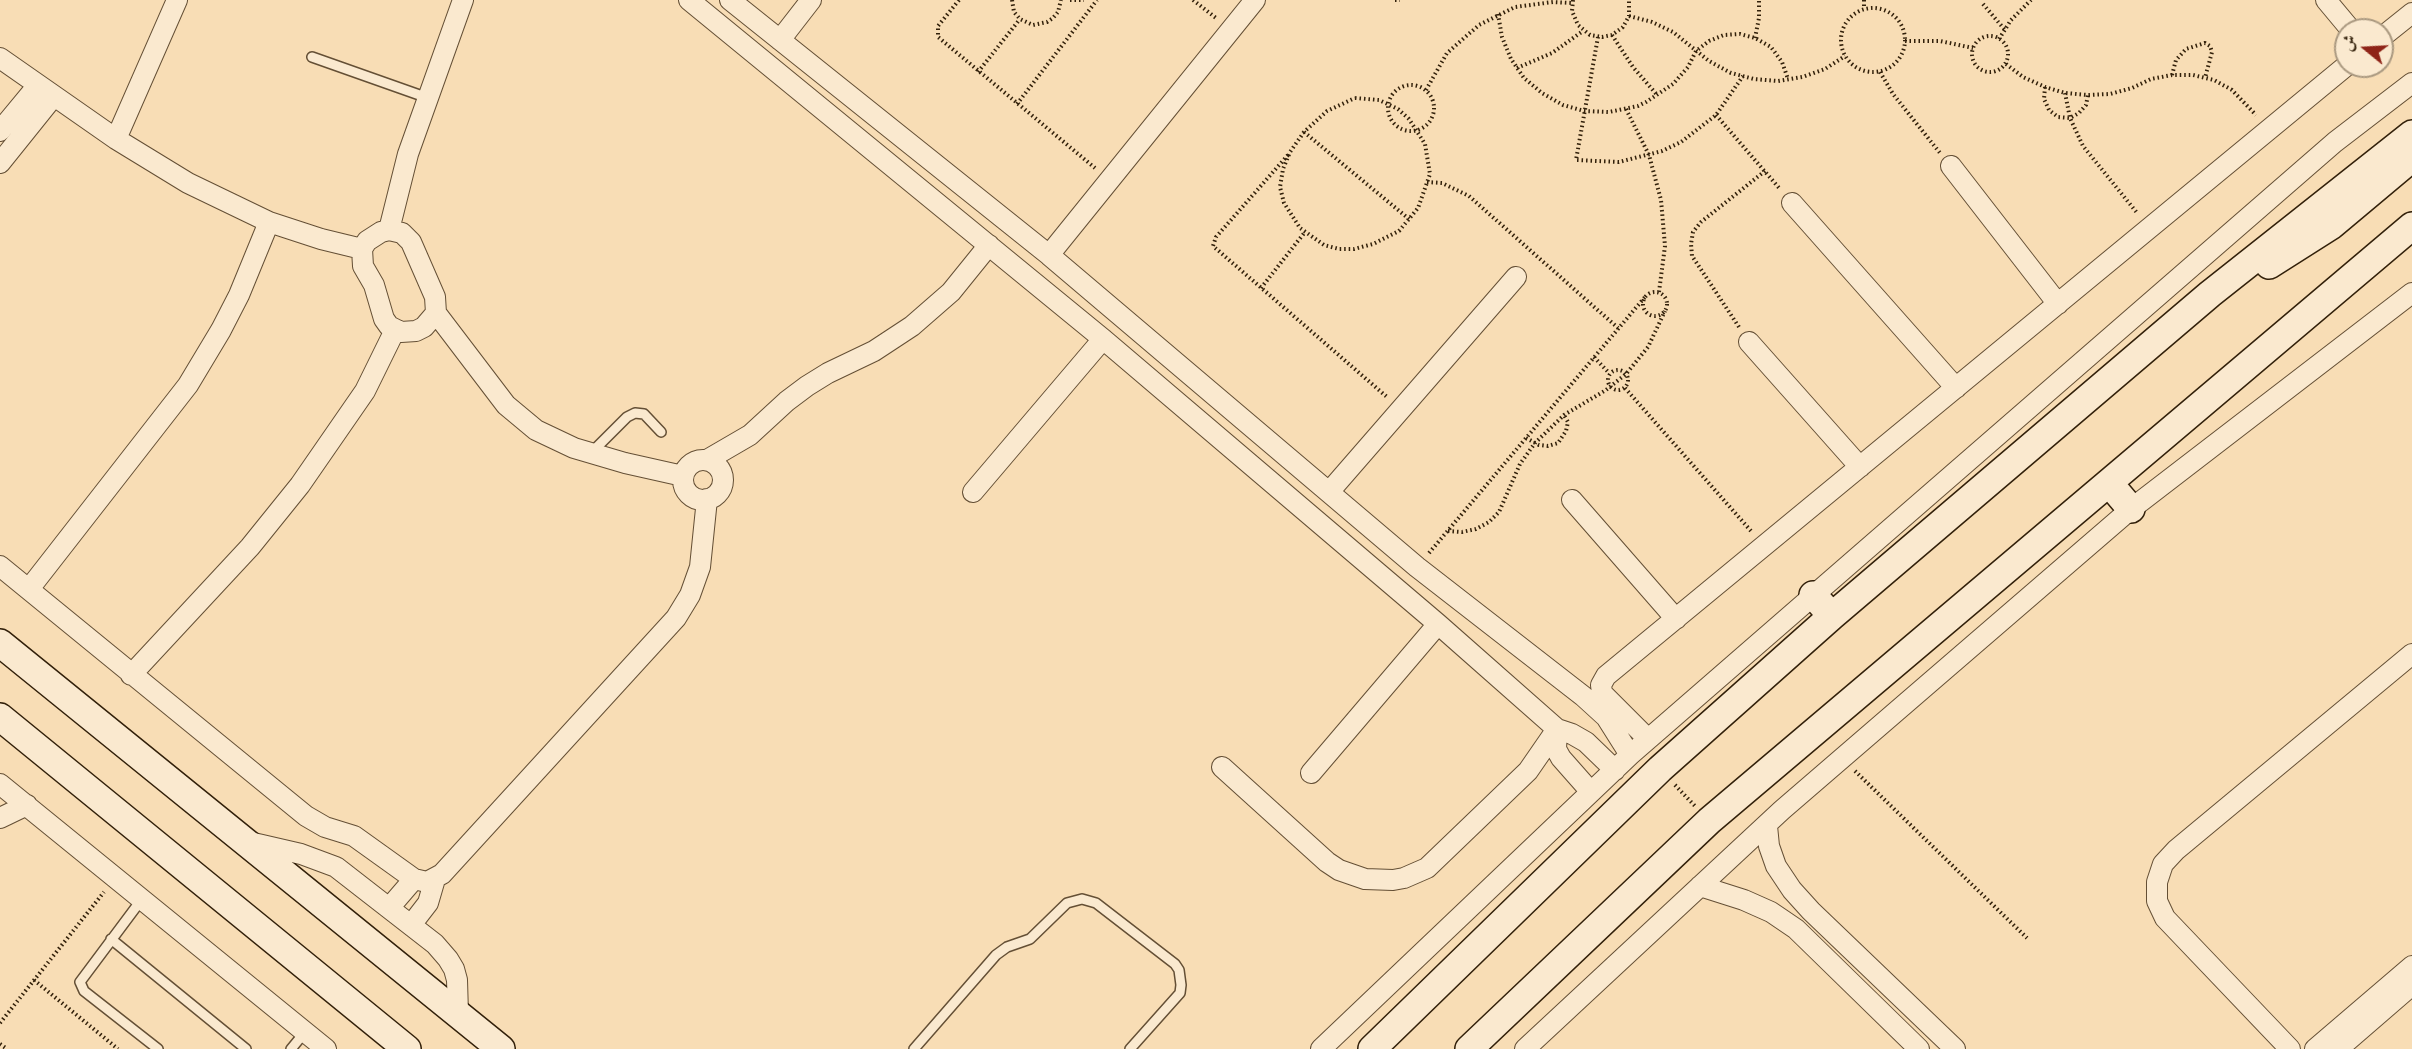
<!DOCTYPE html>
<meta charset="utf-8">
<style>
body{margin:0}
#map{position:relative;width:2412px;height:1049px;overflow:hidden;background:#f8ddb5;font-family:Cardo,Amiri,serif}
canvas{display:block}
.north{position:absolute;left:2334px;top:18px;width:60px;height:60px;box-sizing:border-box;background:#fae9cf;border:2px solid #aa9980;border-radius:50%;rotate:288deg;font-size:16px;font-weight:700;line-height:24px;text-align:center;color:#32200a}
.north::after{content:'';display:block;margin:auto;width:21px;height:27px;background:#8f2418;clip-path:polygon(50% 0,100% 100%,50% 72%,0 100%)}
</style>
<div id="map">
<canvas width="2412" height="1049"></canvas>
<div class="north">ش</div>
</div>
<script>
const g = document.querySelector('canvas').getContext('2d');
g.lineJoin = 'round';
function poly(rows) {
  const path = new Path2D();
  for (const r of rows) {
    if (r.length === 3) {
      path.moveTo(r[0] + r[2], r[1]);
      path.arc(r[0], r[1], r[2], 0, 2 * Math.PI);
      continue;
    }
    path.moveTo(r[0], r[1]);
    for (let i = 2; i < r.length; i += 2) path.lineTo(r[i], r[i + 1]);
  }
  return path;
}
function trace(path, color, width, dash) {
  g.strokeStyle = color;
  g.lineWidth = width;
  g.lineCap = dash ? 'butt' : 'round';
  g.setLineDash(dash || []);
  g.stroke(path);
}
const lane = poly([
 [312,57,428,98],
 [591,453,627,417,635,413,644,414,661,432],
 [142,899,80,982,84,991,158,1049],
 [111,939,246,1049],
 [291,1049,305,1032],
 [914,1049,996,955,1007,947,1030,939,1067,903,1082,899,1096,903,1175,964,1179,970,1181,985,1180,993,1130,1049]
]);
const street = poly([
 [689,0,1103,339,1438,624,1557,729,1572,734,1586,742,1615,770],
 [730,0,1049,255,1417,567,1583,696,1606,717,1630,755],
 [2326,0,2351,30],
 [2382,37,2412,13],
 [780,40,811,0],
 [0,58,116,139,188,183,269,222,321,239,362,249],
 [0,131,38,85],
 [116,139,177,0],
 [0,163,53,97],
 [1951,166,2058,304],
 [1792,203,1956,388],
 [389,230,402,233,411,242,435,297,436,313,424,327,416,331,401,332,389,326,384,319,374,285,363,266,362,249,367,241,381,232,389,230],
 [389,230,408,154,463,0],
 [1049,255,1255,0],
 [436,313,506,405,536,430,574,448,625,463,683,476],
 [1749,342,1860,467],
 [707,460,750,435,787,401,807,386,828,373,874,351,912,326,951,292,989,245],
 [703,480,20],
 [973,492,1103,339],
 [1329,492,1516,277],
 [1572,500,1676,619],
 [0,566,306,816,325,827,354,836,414,879,427,882,442,874,676,618,690,595,700,567,707,499],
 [29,589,188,385,221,330,239,295,269,222],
 [131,675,250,547,300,485,365,391,395,330],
 [1557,729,1556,749,1561,758,1591,792],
 [1648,739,1602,693,1601,685,1606,676,2346,66],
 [1222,767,1327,862,1339,870,1365,879,1393,880,1404,878,1427,868,1528,771,1557,729],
 [1311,773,1438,624],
 [0,784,326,1049],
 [0,818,27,805],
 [1767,826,1769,846,1776,866,1792,890,1811,911,1955,1049],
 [249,842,301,854,336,867,435,944,448,959,454,969,457,980,458,1013],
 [1700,886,1744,900,1771,912,1796,929,1919,1049],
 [389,908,414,879],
 [411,925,428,903,435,879],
 [1321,1049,1630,755,2335,142,2412,83],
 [1525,1049,1782,810,2131,509,2412,293],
 [2290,1049,2165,918,2157,901,2157,882,2163,864,2176,850,2412,654],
 [2315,1049,2412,966],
 [2338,1049,2412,985]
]);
const secondary = poly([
 [2269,265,2332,225,2412,158],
 [2109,483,2131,509],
 [1813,595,1832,616],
 [0,643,501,1049],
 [0,717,407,1049],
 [1372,1049,1660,769,1832,616,2210,294,2412,134],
 [1469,1049,1709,821,2412,226]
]);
trace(lane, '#644f35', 12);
trace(street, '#644f35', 22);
trace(secondary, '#32200a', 30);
trace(poly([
 [959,0,938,26,938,37,1095,168],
 [1012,0,1014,12,1020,19,1033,25,1047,22,1053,18,1058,12,1061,0],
 [1070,0,1084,0],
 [1193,0,1216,18],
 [1395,0,1400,0],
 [1573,0,1572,11,1578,25,1590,35,1602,37,1612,35,1623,27,1629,16,1629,0],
 [1864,0,1864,9],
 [1983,4,2005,30],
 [1873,40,32],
 [1498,14,1502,37,1511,59,1524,78,1542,93,1563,105,1584,111,1609,112,1638,106,1646,102,1673,84,1688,67,1696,51,1709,41,1724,35,1740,34,1755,38,1771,47,1782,62,1788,79],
 [1629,16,1652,22,1673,32,1709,61,1731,73,1754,79,1778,81,1802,77,1825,69,1845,56],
 [1612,35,1633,67,1658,96],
 [1990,54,18],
 [1598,37,1576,160,1619,162,1662,151,1681,142,1716,115,1743,76],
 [1755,38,1759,18,1759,0],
 [1999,39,2011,20,2031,0],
 [1905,41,1940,41,1973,48],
 [2006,64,2023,77,2045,87,2065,93,2088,95,2110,94,2132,88,2151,79,2172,75,2193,75,2214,80,2232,90,2256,115],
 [1517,68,1552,53,1583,31],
 [978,72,1020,19],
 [1880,72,1893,94,1940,153],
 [2172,75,2176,60,2186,49,2205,43,2210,46,2212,52,2205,78],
 [1411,108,23],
 [2045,87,2044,99,2049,110,2058,117,2070,118,2079,113,2086,105,2088,95],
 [1426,90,1447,53,1479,25,1515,7,1553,2,1572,3],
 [2065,93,2070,118,2083,146,2138,214],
 [1355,98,1379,100,1398,109,1409,119,1425,144,1430,174,1418,208,1399,231,1373,244,1354,249,1339,249,1324,245,1300,228,1284,203,1280,187,1283,169,1290,152,1304,132,1327,111,1355,98],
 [1017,104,1097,0],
 [1626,109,1649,155,1661,200,1665,246,1659,292],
 [1716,115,1780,189],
 [1304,132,1409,219],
 [1288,155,1216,237,1213,246,1387,397],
 [1427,182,1442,183,1469,196,1618,328],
 [1261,288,1305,232],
 [1655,304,12],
 [1739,327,1692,256,1691,244,1693,232,1701,222,1765,171],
 [1594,357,1609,373],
 [1618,380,10],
 [1625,388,1751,531],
 [1526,438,1539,445,1548,446,1558,443,1566,431,1568,422,1564,415],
 [1448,531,1462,532,1476,529,1489,522,1499,512,1520,464,1535,443,1564,415,1606,390,1626,374,1648,347,1665,311],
 [1429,553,1645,297],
 [1855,771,2027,938],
 [1675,785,1695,806],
 [34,980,118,1049],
 [0,1023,104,892],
 [0,1044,7,1049]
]), '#32200a', 4, [1.5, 3]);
trace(lane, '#fae9cf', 9);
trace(street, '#fae9cf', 20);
trace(secondary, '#fae9cf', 27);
</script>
